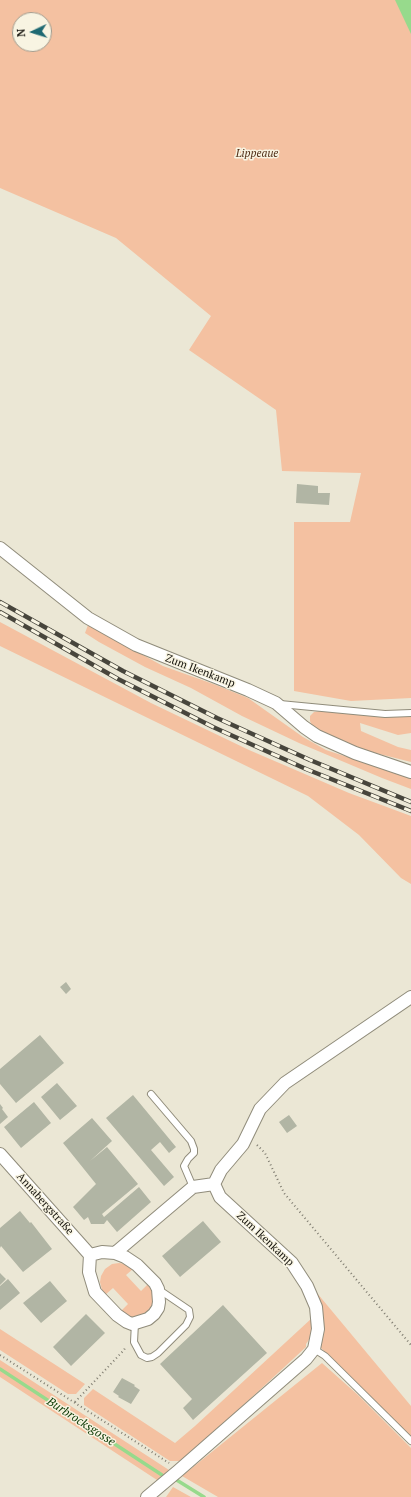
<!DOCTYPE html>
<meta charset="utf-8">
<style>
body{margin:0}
#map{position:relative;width:411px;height:1497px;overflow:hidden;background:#ebe7d5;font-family:"PT Serif",serif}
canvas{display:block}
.north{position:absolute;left:12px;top:12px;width:40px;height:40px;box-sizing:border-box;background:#f8f4e2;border:1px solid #9e9a8d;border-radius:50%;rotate:266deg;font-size:11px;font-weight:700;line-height:16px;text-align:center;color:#16140e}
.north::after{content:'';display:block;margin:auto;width:14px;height:18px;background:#1e6972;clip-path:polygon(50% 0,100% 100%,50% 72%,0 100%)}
</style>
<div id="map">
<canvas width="411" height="1497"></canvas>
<div class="north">N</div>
</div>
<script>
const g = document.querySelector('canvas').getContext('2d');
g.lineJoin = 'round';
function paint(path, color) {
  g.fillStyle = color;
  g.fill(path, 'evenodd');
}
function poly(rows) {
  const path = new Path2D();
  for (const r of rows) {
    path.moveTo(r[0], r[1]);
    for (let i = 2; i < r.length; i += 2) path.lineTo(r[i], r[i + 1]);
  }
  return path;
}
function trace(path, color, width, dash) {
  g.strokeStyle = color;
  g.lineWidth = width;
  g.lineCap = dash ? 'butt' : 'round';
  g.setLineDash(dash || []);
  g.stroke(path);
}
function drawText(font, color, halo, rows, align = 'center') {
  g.font = font + ' "PT Serif",serif';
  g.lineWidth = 3;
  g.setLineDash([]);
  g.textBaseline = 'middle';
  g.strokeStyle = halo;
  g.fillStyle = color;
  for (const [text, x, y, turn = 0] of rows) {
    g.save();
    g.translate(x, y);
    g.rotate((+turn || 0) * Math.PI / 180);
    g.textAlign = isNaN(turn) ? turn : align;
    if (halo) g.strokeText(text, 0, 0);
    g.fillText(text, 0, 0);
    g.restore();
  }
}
paint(poly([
 [0,0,411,0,411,698,351,701,294,691,294,522,350,522,361,473,282,471,276,410,189,350,211,316,116,238,0,188],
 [20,20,44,20,44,44,20,44],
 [0,622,151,703,249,750,349,793,411,816,411,884,401,878,359,835,308,796,0,646],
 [88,625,163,666,216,685,248,698,303,737,326,750,411,778,411,789,382,778,299,743,242,716,191,688,145,667,99,642,85,633],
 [321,711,370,716,411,717,411,733,398,735,360,723,361,731,398,747,411,750,411,762,352,747,313,728,310,721,310,716,314,712],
 [119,1263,126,1264,133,1269,126,1275,141,1291,148,1284,151,1287,154,1293,154,1302,150,1308,145,1314,132,1317,127,1315,121,1311,128,1304,113,1288,105,1295,102,1290,100,1282,101,1276,105,1269,112,1264],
 [317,1293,411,1406,411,1437,321,1348,320,1345,321,1312],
 [312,1318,312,1335,306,1344,306,1347,210,1436,180,1461,170,1461,84,1405,84,1398,93,1389,175,1443,195,1426],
 [0,1329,85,1384,76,1394,68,1394,0,1350],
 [0,1360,86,1416,169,1470,157,1480,0,1377],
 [322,1363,358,1395,411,1448,411,1497,218,1497,182,1476],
 [173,1487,191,1497,166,1497]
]), '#f4c1a1');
paint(poly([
 [395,0,411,0,411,34]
]), '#97da8c');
trace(poly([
 [0,1369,162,1475],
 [175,1479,204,1497]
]), '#97da8c', 3.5);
paint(poly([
 [297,484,318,486,318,493,330,493,329,505,296,503],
 [66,982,71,989,66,994,60,987],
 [40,1035,64,1063,16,1103,0,1084,0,1069],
 [57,1083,77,1106,60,1120,41,1097],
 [133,1095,176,1147,169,1153,160,1142,151,1150,174,1177,164,1186,106,1118],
 [34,1102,51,1123,21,1148,4,1127],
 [0,1104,3,1108,2,1109,8,1117,0,1124],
 [289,1115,297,1126,287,1133,279,1122],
 [92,1118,112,1141,90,1161,107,1147,138,1184,102,1214,104,1217,139,1187,151,1202,117,1232,107,1220,104,1224,91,1224,88,1217,84,1220,73,1207,96,1184,63,1143],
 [20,1211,30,1223,31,1222,52,1249,23,1272,1,1246,0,1248,0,1228],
 [203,1221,221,1242,180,1277,162,1256],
 [0,1273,6,1279,0,1285],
 [8,1279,20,1293,0,1310,0,1286],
 [50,1281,67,1301,41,1323,23,1303],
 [223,1305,267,1353,193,1420,183,1408,192,1399,160,1364],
 [86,1314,105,1333,71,1366,53,1347],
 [122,1378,135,1385,134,1386,140,1390,131,1404,118,1397,119,1396,113,1392]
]), '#b1b5a4');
const service = poly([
 [280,704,385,714,411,713],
 [151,1094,191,1141,194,1149,194,1153,188,1159,184,1166,193,1187],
 [135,1323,134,1342,141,1355,147,1358,152,1357,158,1353,186,1325,190,1317,189,1310,158,1289],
 [314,1349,325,1356,411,1441]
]);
const minor = poly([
 [0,548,88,618,136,645,248,690,276,703,304,727,317,736,355,753,411,772],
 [0,1154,90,1255,89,1272,95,1292,117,1315,127,1322,132,1324,148,1319,154,1314,158,1308,159,1302,158,1289,155,1283,137,1265,125,1257,115,1253,102,1252,90,1255],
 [115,1253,193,1187,214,1184],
 [147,1497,178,1471,306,1359,314,1349,318,1329,316,1307,307,1286,292,1263,220,1197,214,1184,221,1170,243,1144,260,1109,285,1083,411,997]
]);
trace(service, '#908c7b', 8);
trace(minor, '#908c7b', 14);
trace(poly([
 [257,1145,265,1153,284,1193,411,1345],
 [0,1355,169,1463],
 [75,1402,124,1350,126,1346]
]), '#7f7c70', 2, [1, 3]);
trace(service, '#fff', 6);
trace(minor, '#fff', 12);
const rail = poly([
 [0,602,123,671,217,718,310,760,411,802],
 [0,612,118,679,213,727,306,769,411,811]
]);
trace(rail, '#47453c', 4.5);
trace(rail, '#f8f4e2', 3, [9]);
drawText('italic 11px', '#522f17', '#f8f4e2', [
 ["Lippeaue",257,154]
]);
drawText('11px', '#16140e', '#f8f4e2', [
 ["Zum Ikenkamp",200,671,21],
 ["Annabergstraße",45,1204,48],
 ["Zum Ikenkamp",265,1239,43]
]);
drawText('italic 12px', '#14400c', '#f8f4e2', [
 ["Burbrocksgosse",81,1422,33]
]);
</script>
